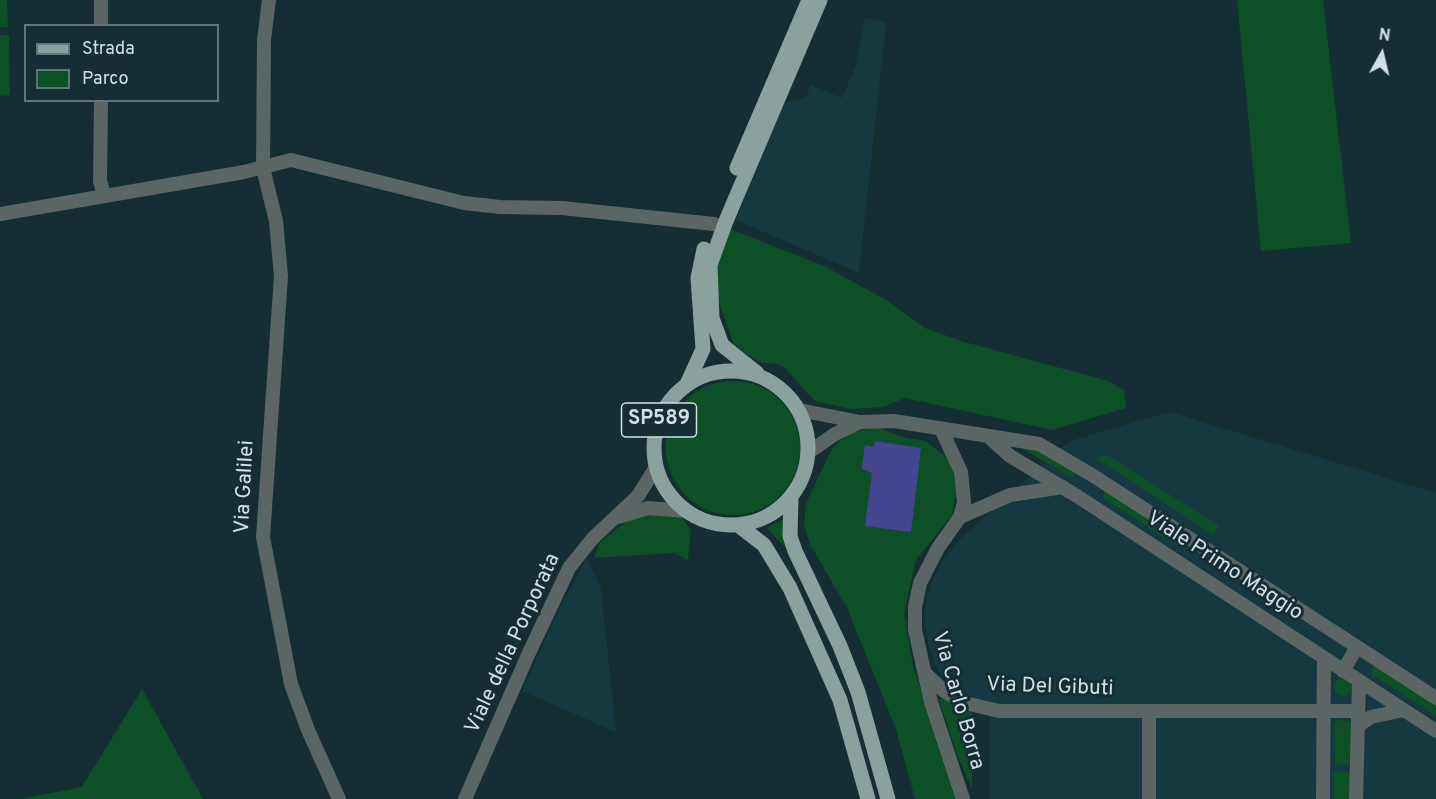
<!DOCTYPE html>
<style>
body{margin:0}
#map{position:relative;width:1436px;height:799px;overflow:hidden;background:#152e34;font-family:Overpass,sans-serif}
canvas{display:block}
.legend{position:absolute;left:24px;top:24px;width:195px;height:78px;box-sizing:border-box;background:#152e34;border:2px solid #60757a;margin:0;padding:8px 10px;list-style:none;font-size:18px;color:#d1e0e4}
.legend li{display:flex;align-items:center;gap:12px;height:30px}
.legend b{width:30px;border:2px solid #60757a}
.north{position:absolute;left:1352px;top:24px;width:60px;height:60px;-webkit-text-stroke:4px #152e34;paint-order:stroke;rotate:8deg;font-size:16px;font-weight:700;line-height:24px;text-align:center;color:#d1e0e4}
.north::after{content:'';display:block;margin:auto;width:21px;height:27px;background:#d1e0e4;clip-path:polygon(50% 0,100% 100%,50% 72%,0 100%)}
</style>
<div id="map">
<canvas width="1436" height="799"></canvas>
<ul class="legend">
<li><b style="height:8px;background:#8aa29e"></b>Strada</li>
<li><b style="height:16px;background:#0d5027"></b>Parco</li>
</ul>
<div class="north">N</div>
</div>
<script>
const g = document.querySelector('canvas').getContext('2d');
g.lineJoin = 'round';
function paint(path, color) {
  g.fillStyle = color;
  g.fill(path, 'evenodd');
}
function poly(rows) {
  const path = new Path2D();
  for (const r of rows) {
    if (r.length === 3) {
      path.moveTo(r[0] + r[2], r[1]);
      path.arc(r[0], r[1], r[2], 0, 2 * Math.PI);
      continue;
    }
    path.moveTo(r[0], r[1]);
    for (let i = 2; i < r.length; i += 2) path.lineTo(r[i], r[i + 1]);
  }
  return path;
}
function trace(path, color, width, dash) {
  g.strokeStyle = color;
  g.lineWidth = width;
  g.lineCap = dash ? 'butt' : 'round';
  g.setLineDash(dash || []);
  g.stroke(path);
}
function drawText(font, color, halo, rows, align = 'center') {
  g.font = font + ' Overpass,sans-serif';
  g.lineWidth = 6;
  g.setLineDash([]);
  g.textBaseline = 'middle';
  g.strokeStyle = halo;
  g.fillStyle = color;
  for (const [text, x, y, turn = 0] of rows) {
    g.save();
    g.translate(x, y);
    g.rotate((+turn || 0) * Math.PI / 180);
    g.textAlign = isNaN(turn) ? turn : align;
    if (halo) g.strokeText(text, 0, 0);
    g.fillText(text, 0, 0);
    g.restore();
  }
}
paint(poly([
 [864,18,886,23,859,273,736,220,785,103,806,97,811,85,842,98,857,63],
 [1170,412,1436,493,1436,799,989,799,990,705,965,697,941,676,929,648,924,615,930,586,941,563,961,538,1070,441],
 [587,558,601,589,616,732,522,691,560,607]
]), '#163941');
paint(poly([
 [0,0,7,0,8,27,0,27],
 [1237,0,1323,0,1351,243,1261,251],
 [0,35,9,35,10,95,0,96],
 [728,228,826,267,886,300,925,328,961,341,1108,381,1124,390,1126,408,1052,430,905,398,883,407,851,409,815,401,782,365,760,362,734,345,718,299,718,255],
 [733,448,67],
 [877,427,902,437,926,441,950,461,957,489,952,515,916,560,904,614,913,666,957,799,915,799,896,729,848,610,810,544,804,525,806,503,833,447,850,433],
 [1013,443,1036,448,1076,472,1075,476,1069,476],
 [1107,455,1219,526,1214,535,1096,458],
 [1105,490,1180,536,1175,545,1103,498],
 [658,512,682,517,691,531,688,560,674,553,594,558,600,542,631,518],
 [784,519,787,550,767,528],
 [1373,665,1436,702,1436,716,1371,674],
 [1343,687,9],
 [142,689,203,799,21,799,82,787],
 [946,697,973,715,972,789,956,752,939,699],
 [1339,719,1353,723,1353,764,1335,765,1334,725],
 [1334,771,1352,772,1352,799,1334,799]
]), '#0d5027');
paint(poly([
 [875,441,921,448,911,532,865,526,872,473,862,469,862,465,865,445,874,447]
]), '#454591');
trace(poly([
 [269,0,264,40,263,168,276,221,281,276,263,537,291,684,308,730,339,799],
 [101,26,101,0],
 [101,100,100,181,104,195],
 [0,214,244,172,291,160,464,203,500,207,562,208,714,224],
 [799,410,860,422,894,421,1039,444,1092,475,1436,698],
 [942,431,961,472,964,502,960,517,938,548,920,583,915,607,915,630,931,702,963,799],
 [990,438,1010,456,1077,496,1436,731],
 [809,452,835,434,860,422],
 [618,517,648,508,686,511],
 [960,517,1010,495,1063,487],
 [1343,671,1357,647],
 [925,673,944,691,965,703,999,711,1357,711],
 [1358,726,1371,717,1404,710],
 [465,799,528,655,569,568,593,538,638,496,656,467],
 [1149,799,1149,712],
 [1323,799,1324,658],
 [1356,799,1359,681]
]), '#5b6664', 14);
trace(poly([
 [737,168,809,0],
 [731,448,77],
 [757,373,722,345,712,318,710,265,726,221,820,0],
 [687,384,703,349,698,278,704,249],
 [791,498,790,536,795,551,840,646,858,692,888,799],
 [738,525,764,545,790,588,840,700,868,799]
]), '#8aa29e', 15);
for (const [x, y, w] of [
 [659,420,75]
]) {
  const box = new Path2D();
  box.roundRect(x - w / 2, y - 17, w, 34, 4.5);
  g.fillStyle = '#152e34';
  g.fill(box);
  trace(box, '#d1e0e4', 1.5);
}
drawText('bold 20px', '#d1e0e4', null, [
 ["SP589",659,420]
]);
drawText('21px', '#d1e0e4', '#152e34', [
 ["Via Galilei",246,487,-87],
 ["Viale Primo Maggio",1224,567,33],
 ["Viale della Porporata",514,644,-65],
 ["Via Del Gibuti",1050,688,2],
 ["Via Carlo Borra",957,701,74]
]);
</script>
